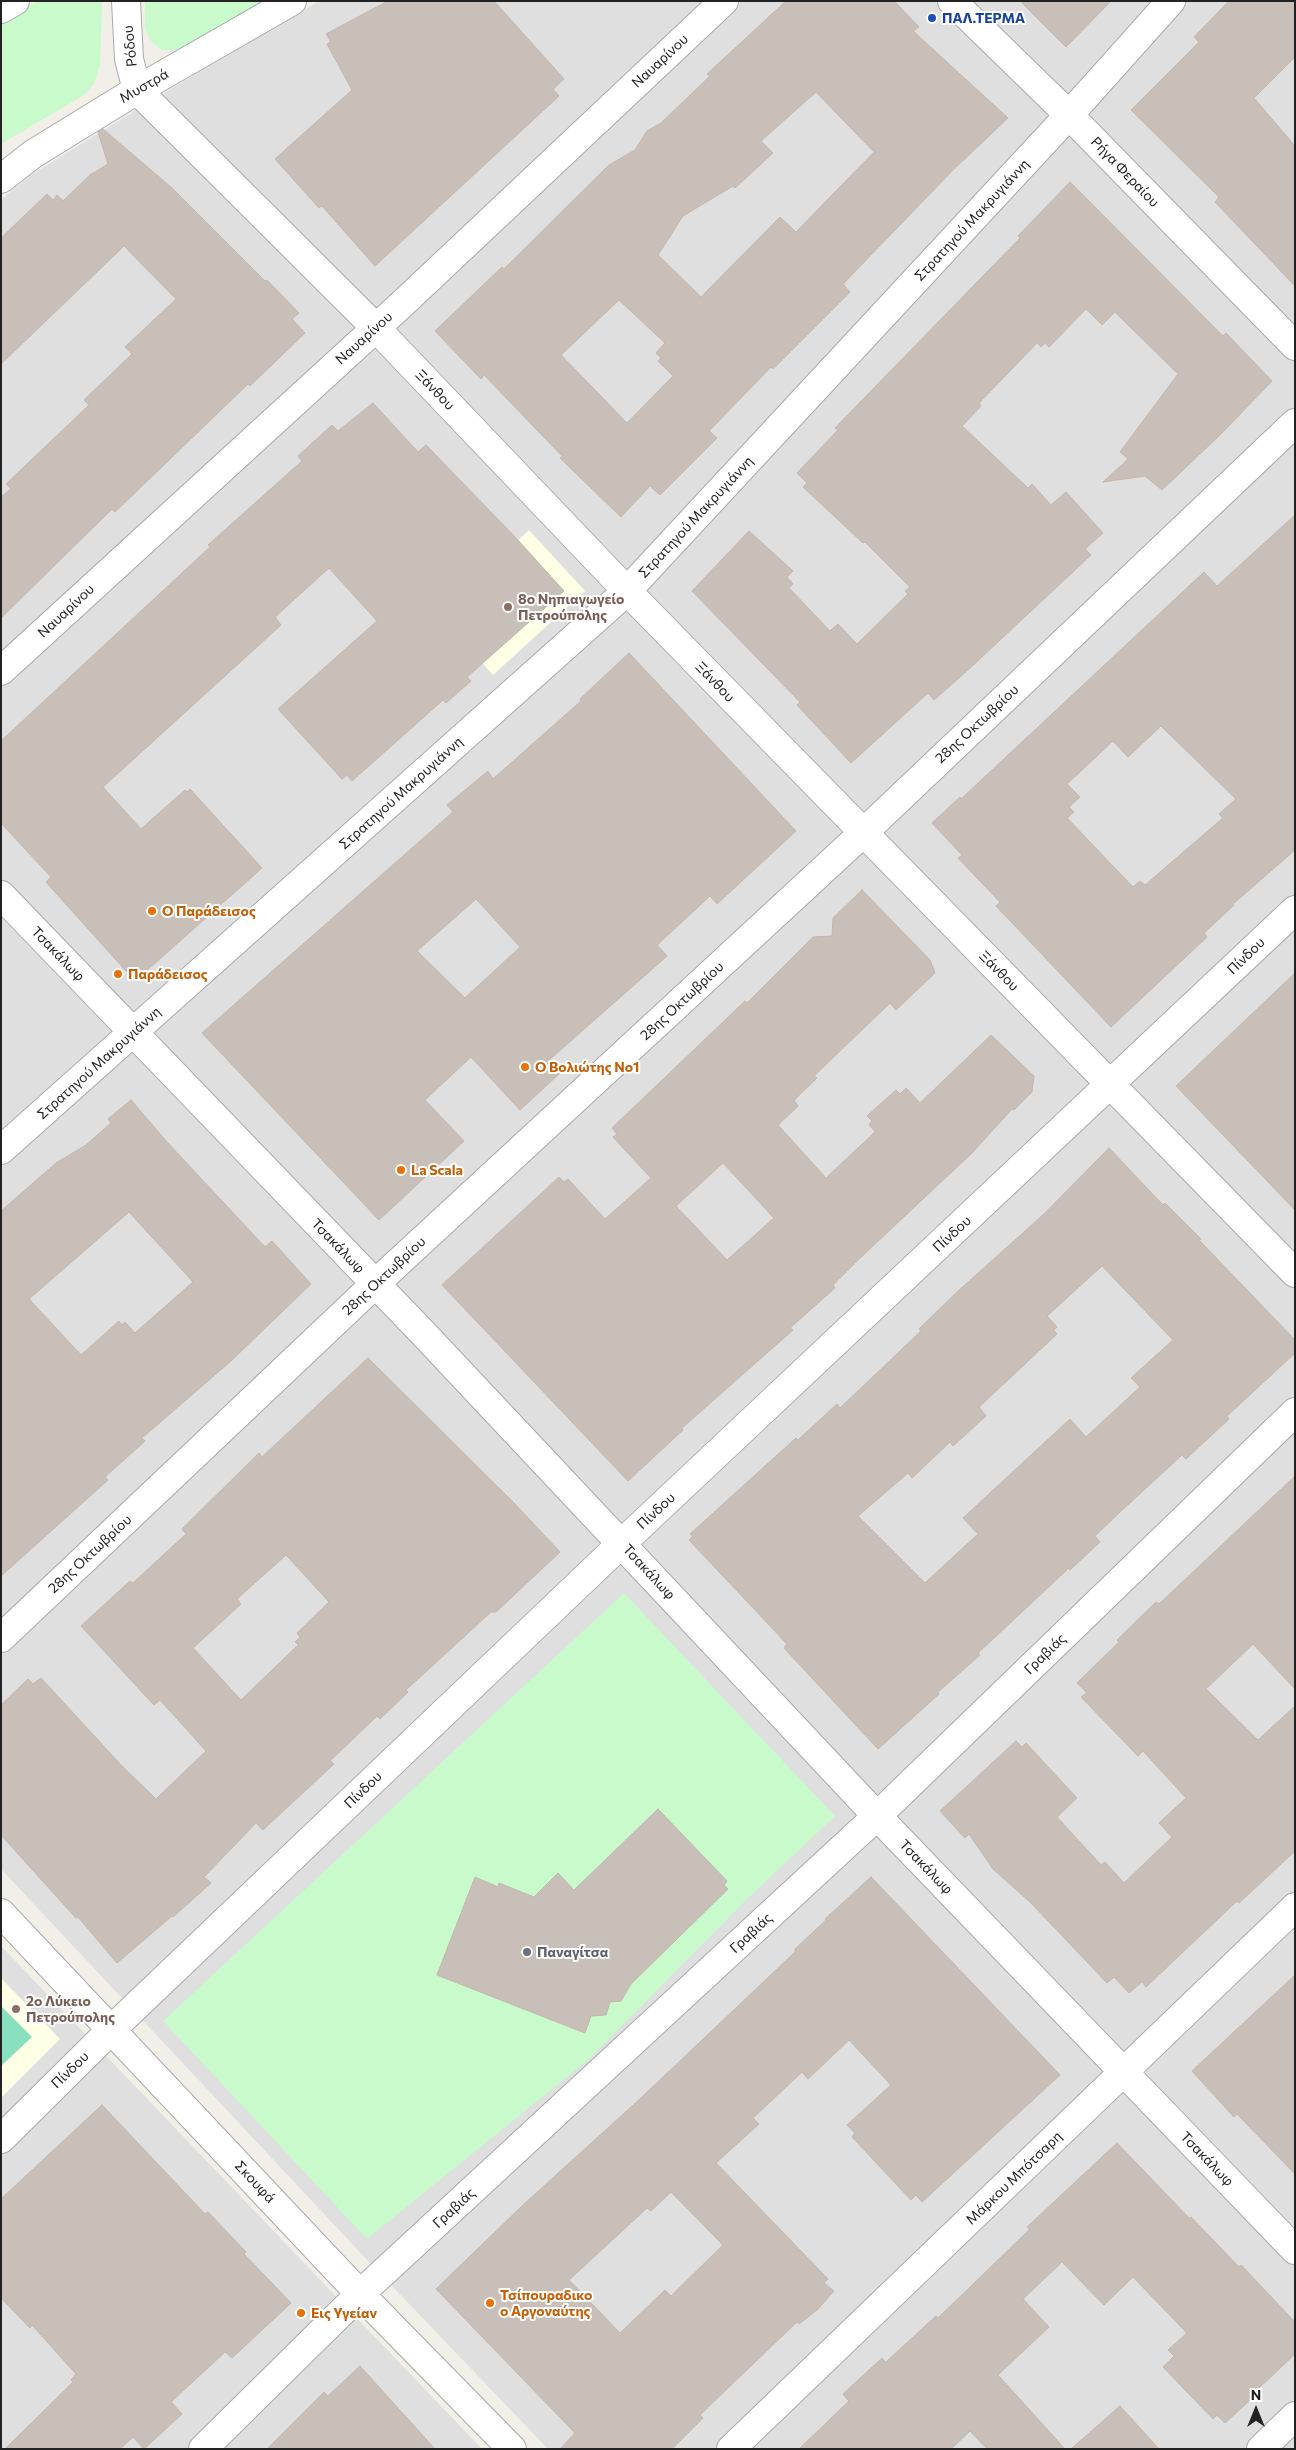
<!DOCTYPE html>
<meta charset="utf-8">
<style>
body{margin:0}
#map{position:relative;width:1296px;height:2450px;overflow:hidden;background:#f2efe9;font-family:Commissioner,sans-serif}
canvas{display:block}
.frame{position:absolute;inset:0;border:2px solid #222;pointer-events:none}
.north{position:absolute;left:1231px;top:2385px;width:50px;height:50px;-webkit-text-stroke:4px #fff;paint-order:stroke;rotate:0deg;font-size:14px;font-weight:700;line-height:20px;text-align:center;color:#222}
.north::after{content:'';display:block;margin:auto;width:18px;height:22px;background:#222;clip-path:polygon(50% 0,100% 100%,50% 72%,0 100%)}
</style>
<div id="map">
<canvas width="1296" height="2450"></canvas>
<div class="frame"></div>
<div class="north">N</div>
</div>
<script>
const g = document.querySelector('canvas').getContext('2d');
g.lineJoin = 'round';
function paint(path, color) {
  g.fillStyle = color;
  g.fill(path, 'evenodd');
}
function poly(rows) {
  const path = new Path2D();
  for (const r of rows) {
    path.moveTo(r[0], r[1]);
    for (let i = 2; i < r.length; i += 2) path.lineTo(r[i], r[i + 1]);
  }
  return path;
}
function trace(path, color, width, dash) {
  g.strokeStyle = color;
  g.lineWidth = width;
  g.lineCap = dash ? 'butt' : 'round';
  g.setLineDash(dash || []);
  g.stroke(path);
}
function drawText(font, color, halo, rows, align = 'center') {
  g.font = font + ' Commissioner,sans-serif';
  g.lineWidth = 4;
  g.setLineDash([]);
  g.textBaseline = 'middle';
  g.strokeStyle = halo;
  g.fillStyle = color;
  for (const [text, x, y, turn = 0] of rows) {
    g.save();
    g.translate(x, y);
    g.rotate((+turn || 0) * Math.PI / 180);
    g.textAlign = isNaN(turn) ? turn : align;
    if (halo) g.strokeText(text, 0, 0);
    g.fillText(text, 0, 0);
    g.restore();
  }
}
paint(poly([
 [319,1,1295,1,1295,2449,548,2449,370,2263,1,1869,1,200,31,175,172,88],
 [1,1946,482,2449,1,2449]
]), '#e0dfdf');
paint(poly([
 [529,530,585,591,493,675,439,615],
 [1,1978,60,2039,1,2098]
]), '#ffffe5');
paint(poly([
 [38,1,102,1,100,65,94,84,84,95,1,144,1,22],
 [145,1,266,1,181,50,162,50,150,40,145,28],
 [624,1593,835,1816,745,1901,588,2060,367,2239,163,2021]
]), '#c8facc');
paint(poly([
 [1,2006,32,2037,1,2066]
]), '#88e0be');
const building = poly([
 [388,1,494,1,564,79,553,89,559,96,375,266,322,206,319,208,275,159,352,90,327,44,331,42,326,34,388,1],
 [786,1,894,1,919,27,913,31,1008,118,953,170,843,284,850,292,773,369,771,367,709,431,717,438,660,495,650,486,621,517,560,458,562,456,484,375,481,379,435,331,502,267,504,269,609,165,635,150,647,131,661,123,710,76,707,74,786,1],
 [816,92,874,152,796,232,780,217,701,297,658,255,683,216,733,186,735,188,773,153,761,141,816,92],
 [619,300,665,343,656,353,661,358,658,361,673,376,627,423,561,355,619,300],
 [1020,1,1111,1,1066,47,1020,1],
 [1229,1,1295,1,1295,57,1254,98,1295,146,1295,286,1215,202,1219,197,1131,110,1199,42,1194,37,1229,1],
 [103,129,172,188,265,281,267,280,299,313,292,319,305,333,250,386,248,384,115,512,112,509,1,618,1,497,11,489,6,484,89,405,84,400,132,354,125,347,176,299,124,246,1,364,1,238,47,194,53,200,57,195,63,201,90,175,108,164,98,132,103,129],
 [1070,182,1223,336,1226,333,1272,381,1222,433,1162,490,1145,476,1103,482,1128,459,1120,452,1178,374,1115,312,1102,325,1086,309,1049,347,1045,343,1041,347,1037,343,979,403,981,406,962,426,1028,488,1032,484,1051,505,1066,492,1103,533,1085,549,1091,555,968,670,934,700,928,693,851,763,797,705,800,702,692,591,749,531,793,571,787,577,793,584,789,588,830,631,838,624,857,644,908,594,905,591,910,587,865,542,863,543,803,487,807,483,797,473,838,430,835,428,1020,238,1018,236,1070,182],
 [373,403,418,452,426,445,517,539,564,591,467,677,471,681,446,703,443,700,352,781,347,775,342,779,278,709,377,621,329,568,275,617,281,625,103,787,141,829,185,790,187,792,190,789,262,868,135,981,46,882,51,877,1,823,1,741,210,547,208,545,302,461,298,456,332,425,338,431,373,403],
 [1295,515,1295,850,1233,904,1234,905,1204,933,1207,937,1111,1027,996,906,1000,902,958,858,962,855,932,823,960,797,961,799,1204,572,1217,586,1295,515],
 [1161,726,1236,799,1219,814,1223,818,1145,885,1140,881,1133,887,1067,818,1074,812,1069,807,1080,797,1067,784,1113,741,1128,757,1161,726],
 [629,653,796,831,717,904,710,896,657,945,667,956,548,1061,560,1073,520,1110,471,1057,425,1100,464,1141,379,1220,202,1033,453,812,447,805,488,771,493,779,581,701,580,699,629,653],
 [476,899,520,947,465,998,417,951,476,899],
 [862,890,930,960,935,973,896,1010,890,1003,814,1076,817,1078,794,1100,798,1106,778,1125,826,1178,875,1132,869,1124,872,1121,867,1116,896,1090,900,1094,906,1088,920,1103,991,1035,1034,1076,1032,1092,1014,1110,1012,1109,972,1153,859,1259,833,1285,835,1288,790,1328,793,1330,682,1428,683,1430,628,1481,442,1285,559,1177,564,1182,568,1179,605,1219,651,1178,613,1137,617,1134,612,1128,745,1001,747,1003,813,937,832,936,833,918,862,890],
 [723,1163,774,1218,727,1260,676,1206,723,1163],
 [1295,973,1295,1210,1176,1086,1295,973],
 [131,1100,167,1142,265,1247,272,1241,311,1284,231,1361,142,1438,145,1441,105,1477,108,1480,1,1576,1,1211,56,1163,86,1145,111,1123,108,1119,131,1100],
 [129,1212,193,1282,135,1333,125,1322,122,1325,119,1321,81,1355,29,1299,129,1212],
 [1109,1148,1163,1205,1165,1203,1201,1239,1199,1240,1295,1340,1295,1353,1227,1416,1229,1419,1186,1459,1182,1455,1120,1512,1095,1536,1100,1542,1070,1570,1069,1568,978,1653,980,1655,938,1692,939,1694,878,1749,784,1648,787,1644,689,1540,693,1536,690,1534,796,1438,798,1440,837,1404,840,1408,921,1331,919,1329,957,1292,1044,1214,1109,1148],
 [1102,1266,1173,1340,1131,1378,1140,1387,1086,1437,1070,1419,963,1518,978,1534,925,1583,858,1516,908,1473,912,1478,950,1442,953,1446,986,1416,979,1407,1057,1334,1054,1330,1057,1327,1047,1316,1102,1266],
 [368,1358,515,1504,560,1552,496,1612,491,1612,406,1690,408,1692,380,1719,377,1716,330,1761,334,1764,263,1830,256,1823,204,1877,211,1883,173,1917,172,1916,117,1963,78,1917,76,1918,1,1835,1,1705,28,1679,33,1684,41,1678,121,1765,156,1799,206,1751,160,1700,154,1705,81,1626,130,1581,133,1583,186,1534,182,1529,259,1453,262,1457,368,1358],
 [286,1555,329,1602,297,1633,300,1637,295,1642,298,1645,241,1700,193,1648,241,1604,237,1599,286,1555],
 [1295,1476,1295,1689,1253,1644,1206,1689,1258,1740,1295,1706,1295,1851,1239,1903,1237,1901,1146,1987,1142,1982,1129,1993,1114,1977,1107,1983,1031,1903,993,1869,969,1834,965,1838,940,1811,1016,1741,1022,1747,1026,1743,1077,1798,1057,1817,1101,1865,1105,1862,1124,1883,1172,1837,1159,1823,1186,1798,1143,1751,1138,1756,1081,1697,1087,1693,1077,1683,1119,1642,1117,1640,1156,1602,1159,1604,1295,1476],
 [658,1809,727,1881,724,1885,728,1889,631,1984,621,2001,610,2002,606,2015,591,2016,585,2033,437,1975,475,1877,498,1887,499,1883,534,1897,558,1873,574,1890,658,1809],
 [871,1877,1060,2075,922,2202,916,2195,911,2200,852,2137,855,2133,847,2125,891,2085,849,2040,808,2079,802,2072,753,2118,759,2124,716,2163,828,2279,824,2283,834,2291,817,2310,799,2324,797,2322,730,2386,700,2415,703,2418,672,2449,560,2449,575,2433,436,2289,523,2205,642,2097,795,1952,795,1949,826,1920,825,1919,871,1877],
 [671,2192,723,2245,671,2296,665,2290,620,2333,569,2280,647,2208,651,2211,671,2192],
 [1295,1975,1295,2174,1237,2114,1234,2117,1192,2071,1295,1975],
 [102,2105,205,2214,208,2212,246,2252,244,2254,291,2303,232,2358,225,2352,171,2402,182,2414,144,2449,133,2437,120,2449,5,2449,73,2382,71,2380,76,2374,32,2325,30,2328,1,2298,1,2199,102,2105],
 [1117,2143,1190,2219,1191,2217,1239,2267,1241,2265,1295,2322,1295,2354,1259,2388,1261,2390,1225,2423,1217,2415,1213,2419,1163,2367,1174,2356,1168,2350,1187,2333,1133,2277,1104,2305,1062,2262,1023,2299,1049,2327,998,2375,1065,2449,987,2449,970,2431,951,2449,799,2449,849,2401,843,2394,882,2358,886,2362,936,2316,938,2318,1030,2229,1027,2227,1117,2143],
 [360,2366,435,2449,267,2449,324,2392,328,2396,360,2366],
 [1120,2406,1159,2449,1071,2449,1120,2406]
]);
paint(building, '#c7bfb8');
trace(building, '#c4b6ab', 1);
const minor = poly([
 [126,1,129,59,137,90,375,327,627,591,1295,1273],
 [952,1,1069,115,1295,346],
 [1,9,15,1],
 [1,179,33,154,137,90,292,1],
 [1,671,401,305,724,1],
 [1,895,422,1332,877,1816,1295,2250],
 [1,2139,112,2029,622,1543,1295,910],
 [203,2449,360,2294,877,1816,1295,1412],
 [731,2449,1295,1907],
 [1261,2449,1295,2416]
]);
const tertiary = poly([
 [1,1150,627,591,1069,115,1171,1],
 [1,1638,375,1284,863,833,1295,423],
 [1,1913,360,2294,512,2449]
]);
trace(minor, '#a9a9a9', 30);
trace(tertiary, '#a9a9a9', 30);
trace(minor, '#fff', 28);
trace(tertiary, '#fff', 28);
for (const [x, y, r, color] of [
 [932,18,5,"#1a4fb4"],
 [508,607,5,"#8d6e63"],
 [152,911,5,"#e8710a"],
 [118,974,5,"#e8710a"],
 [525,1067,5,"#e8710a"],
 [401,1170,5,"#e8710a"],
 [527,1952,5,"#6b7280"],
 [16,2009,5,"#8d6e63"],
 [490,2303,5,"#e8710a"],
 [301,2313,5,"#e8710a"]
]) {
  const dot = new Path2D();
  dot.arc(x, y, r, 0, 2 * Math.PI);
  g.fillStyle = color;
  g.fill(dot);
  trace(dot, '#fff', 2);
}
drawText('bold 14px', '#164399', '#fff', [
 ["ΠΑΛ.ΤΕΡΜΑ",942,18]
], 'left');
drawText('14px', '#222', '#fff', [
 ["Ρόδου",130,46,-96],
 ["Ναυαρίνου",660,61,-43],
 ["Μυστρά",144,86,-30],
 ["Ρήγα Φεραίου",1125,172,46],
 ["Στρατηγού Μακρυγιάννη",972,220,-47],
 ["Ναυαρίνου",364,338,-42],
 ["Ξάνθου",435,390,46],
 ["Στρατηγού Μακρυγιάννη",696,517,-47],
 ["Ναυαρίνου",66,611,-43],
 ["Ξάνθου",715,682,46],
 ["28ης Οκτωβρίου",977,724,-43],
 ["Στρατηγού Μακρυγιάννη",401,793,-42],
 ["Τσακάλωφ",58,954,46],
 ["Πίνδου",1246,956,-44],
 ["Ξάνθου",999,971,45],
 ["28ης Οκτωβρίου",682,1001,-43],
 ["Στρατηγού Μακρυγιάννη",99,1063,-42],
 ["Πίνδου",952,1234,-43],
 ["Τσακάλωφ",338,1246,46],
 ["28ης Οκτωβρίου",384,1276,-43],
 ["Πίνδου",656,1511,-43],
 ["28ης Οκτωβρίου",90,1554,-43],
 ["Τσακάλωφ",649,1572,47],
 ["Γραβιάς",1045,1654,-44],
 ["Πίνδου",363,1790,-44],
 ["Τσακάλωφ",926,1867,46],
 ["Γραβιάς",751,1933,-43],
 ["Πίνδου",70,2070,-44],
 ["Τσακάλωφ",1207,2159,46],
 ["Μάρκου Μπότσαρη",1014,2178,-44],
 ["Σκουφά",255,2182,47],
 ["Γραβιάς",454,2208,-43]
]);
drawText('bold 14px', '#785e54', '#fff', [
 ["8ο Νηπιαγωγείο",518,599],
 ["Πετρούπολης",518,615],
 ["2ο Λύκειο",26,2001],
 ["Πετρούπολης",26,2017]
], 'left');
drawText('bold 14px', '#c56008', '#fff', [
 ["Ο Παράδεισος",162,911],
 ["Παράδεισος",128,974],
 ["Ο Βολιώτης Νο1",535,1067],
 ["La Scala",411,1170],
 ["Τσίπουραδικο",500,2295],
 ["ο Αργοναύτης",500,2311],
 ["Εις Υγείαν",311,2313]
], 'left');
drawText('bold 14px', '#5b616d', '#fff', [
 ["Παναγίτσα",537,1952]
], 'left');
</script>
